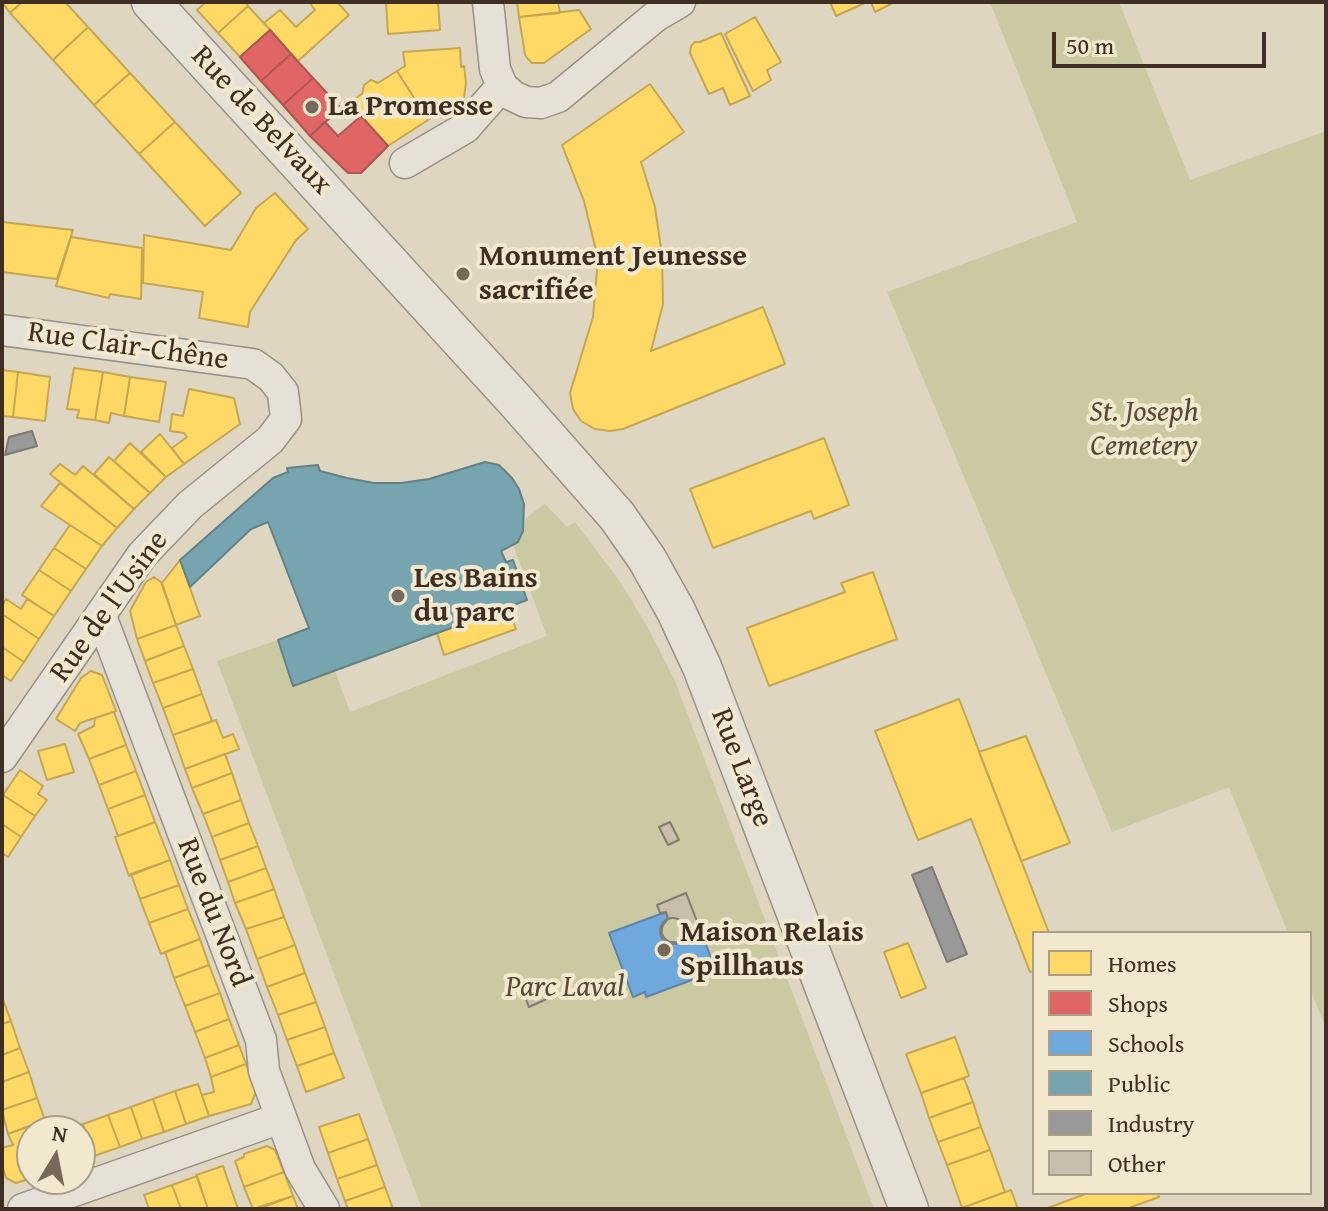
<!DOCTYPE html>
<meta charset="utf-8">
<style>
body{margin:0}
#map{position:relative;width:1328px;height:1211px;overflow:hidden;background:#ded6c0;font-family:"Gentium Book Plus",serif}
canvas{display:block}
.frame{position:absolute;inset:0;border:4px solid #3e2e24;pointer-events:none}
.legend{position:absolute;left:1032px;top:931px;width:280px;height:264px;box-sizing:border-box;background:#f2e8ce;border:2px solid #aa9e8a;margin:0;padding:10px 14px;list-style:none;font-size:24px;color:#3e2e24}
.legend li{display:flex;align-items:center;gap:16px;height:40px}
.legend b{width:40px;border:2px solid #aa9e8a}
.north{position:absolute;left:16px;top:1115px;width:80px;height:80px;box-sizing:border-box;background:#f2e8ce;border:2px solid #aa9e8a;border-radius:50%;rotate:10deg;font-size:22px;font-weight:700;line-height:32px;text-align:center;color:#3e2e24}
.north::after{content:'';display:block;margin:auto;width:28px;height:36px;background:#76695b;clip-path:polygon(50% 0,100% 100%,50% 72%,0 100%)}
.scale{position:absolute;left:1052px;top:32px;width:214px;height:36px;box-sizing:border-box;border:4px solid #3e2e24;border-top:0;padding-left:10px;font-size:24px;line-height:28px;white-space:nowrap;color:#3e2e24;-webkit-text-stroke:6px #f2e8ce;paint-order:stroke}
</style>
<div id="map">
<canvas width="1328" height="1211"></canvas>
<div class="frame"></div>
<ul class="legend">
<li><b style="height:22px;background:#ffd966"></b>Homes</li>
<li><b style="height:22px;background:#e06666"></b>Shops</li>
<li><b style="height:22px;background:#6fa8dc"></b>Schools</li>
<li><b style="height:22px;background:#76a5af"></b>Public</li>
<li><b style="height:22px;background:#999"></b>Industry</li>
<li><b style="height:22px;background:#c9bdab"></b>Other</li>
</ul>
<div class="north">N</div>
<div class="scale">50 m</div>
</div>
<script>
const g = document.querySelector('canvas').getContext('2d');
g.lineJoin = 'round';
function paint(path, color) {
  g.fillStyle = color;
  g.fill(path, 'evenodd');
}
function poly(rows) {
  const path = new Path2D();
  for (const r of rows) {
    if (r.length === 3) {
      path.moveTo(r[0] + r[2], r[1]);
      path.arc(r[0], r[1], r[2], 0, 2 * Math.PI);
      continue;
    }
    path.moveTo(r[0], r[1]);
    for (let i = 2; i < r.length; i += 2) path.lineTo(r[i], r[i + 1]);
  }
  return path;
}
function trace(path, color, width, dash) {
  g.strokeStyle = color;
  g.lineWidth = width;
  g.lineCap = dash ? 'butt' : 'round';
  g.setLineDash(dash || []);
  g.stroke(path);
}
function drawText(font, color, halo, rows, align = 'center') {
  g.font = font + ' "Gentium Book Plus",serif';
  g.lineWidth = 8;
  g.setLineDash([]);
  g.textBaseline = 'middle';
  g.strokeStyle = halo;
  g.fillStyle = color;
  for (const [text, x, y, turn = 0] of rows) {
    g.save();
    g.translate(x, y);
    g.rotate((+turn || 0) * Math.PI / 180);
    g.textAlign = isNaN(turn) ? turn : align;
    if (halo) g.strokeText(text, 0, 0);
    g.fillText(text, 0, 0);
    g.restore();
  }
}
paint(poly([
 [990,2,1119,2,1190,180,1326,131,1326,1028,1310,989,1310,933,1288,933,1229,787,1112,832,887,292,1077,222],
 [545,504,567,527,575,522,618,579,646,624,675,681,874,1209,422,1209,217,661,278,640,293,686,335,671,350,712,547,636,513,545,523,531,526,518]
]), '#cbc9a2');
const homes = poly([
 [2,2,22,2,10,13,2,2],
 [22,2,65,2,88,27,53,60,10,13,22,2],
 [206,2,245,2,248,6,218,33,197,10,206,2],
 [337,2,349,15,298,61,264,23,280,10,296,27,315,10,309,2,337,2],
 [386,2,438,2,440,30,388,34,386,2],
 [517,2,558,2,560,13,519,17,517,2],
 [830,2,867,2,836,16,830,2],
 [871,2,890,2,891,4,875,12,871,2],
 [248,6,270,30,240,57,218,33,248,6],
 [579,10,591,29,544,63,532,63,528,59,525,55,519,17,579,10],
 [755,17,781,62,767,70,771,80,753,91,725,34,755,17],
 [88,27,130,73,94,105,53,60,88,27],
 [721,33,750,96,730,105,723,88,709,94,690,53,691,46,695,42,700,42,721,33],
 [460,48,461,67,464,66,466,82,464,98,458,108,439,118,436,115,428,120,397,71,405,66,403,52,460,48],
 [397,71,428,120,388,146,349,102,362,94,364,85,371,80,378,83,397,71],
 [130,73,175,122,139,154,94,105,130,73],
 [650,84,684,132,641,162,655,207,662,255,663,304,651,351,763,307,785,364,623,429,610,431,595,429,581,421,573,409,570,393,593,317,598,259,584,201,562,145,650,84],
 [175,122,241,193,205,226,139,154,175,122],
 [275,193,308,229,296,240,250,312,248,327,199,318,203,292,143,283,144,235,231,250,256,208,275,193],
 [2,222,73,230,57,279,2,272,2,222],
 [71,237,142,248,141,299,110,294,109,298,56,286,71,237],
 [74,368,103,372,95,420,77,418,79,410,67,409,74,368],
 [2,370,18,372,13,417,2,416,2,370],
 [18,372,50,377,45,421,13,417,18,372],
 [103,372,130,377,124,416,111,413,109,423,95,420,103,372],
 [130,377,166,382,159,422,124,416,130,377],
 [189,389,234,398,240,424,184,464,172,448,187,437,184,433,170,431,172,414,183,416,189,389],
 [160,434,184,464,166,477,141,452,160,434],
 [824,438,849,505,814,519,811,511,713,548,690,489,824,438],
 [130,443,166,477,150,493,114,461,130,443],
 [109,457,150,493,134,509,94,474,109,457],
 [60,464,75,475,83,466,134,509,117,528,50,474,60,464],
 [60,483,117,528,102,546,41,506,60,483],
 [70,525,102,546,86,569,54,548,70,525],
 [54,548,86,569,71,591,39,570,54,548],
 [180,560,200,616,176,625,162,583,180,560],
 [39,570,71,591,54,616,22,595,39,570],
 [873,572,897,639,769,686,747,628,845,592,841,583,873,572],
 [154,577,161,582,176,625,137,639,130,611,146,582,154,577],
 [6,599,21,609,27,599,54,616,39,639,2,614,2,606,6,599],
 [508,608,516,629,444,655,437,633,508,608],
 [2,614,39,639,24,662,2,647,2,614],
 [176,625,184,646,145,661,137,639,176,625],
 [184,646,193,669,153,683,145,661,184,646],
 [2,647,24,662,11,681,2,675,2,647],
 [193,669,202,694,163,708,153,683,193,669],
 [91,671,102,675,116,711,80,723,75,731,56,719,81,678,91,671],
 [202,694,212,721,173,735,163,708,202,694],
 [959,699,1049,933,1034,933,1034,971,1030,972,971,819,918,840,875,731,959,699],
 [114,712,126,745,89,759,78,734,94,726,95,718,114,712],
 [216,720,223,738,233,734,239,749,185,769,173,735,216,720],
 [1026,736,1070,843,1021,861,979,752,1026,736],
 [65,744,74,772,47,780,38,751,65,744],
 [126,745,136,771,99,785,89,759,126,745],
 [225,754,232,773,192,788,185,769,225,754],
 [20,770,43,786,38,794,47,800,35,816,3,795,20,770],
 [136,771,145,795,108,809,99,785,136,771],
 [232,773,241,800,203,814,192,788,232,773],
 [3,795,35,816,21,837,2,824,3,795],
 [145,795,155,822,118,836,108,809,145,795],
 [241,800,249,823,212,837,203,814,241,800],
 [155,822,170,860,129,876,115,837,155,822],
 [249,823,258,846,220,860,212,837,249,823],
 [2,824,21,837,8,857,2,853,2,824],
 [258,846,266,868,228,882,220,860,258,846],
 [170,860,179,885,140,899,131,874,170,860],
 [266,868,274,889,235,903,228,882,266,868],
 [179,885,188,909,149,923,140,899,179,885],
 [274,889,284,917,246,929,235,903,274,889],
 [188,909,200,939,161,954,149,923,188,909],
 [284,917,295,945,257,959,246,929,284,917],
 [200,939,209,965,174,978,165,952,200,939],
 [908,943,926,988,901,998,884,952,908,943],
 [295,945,305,973,267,987,257,959,295,945],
 [209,965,220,993,185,1006,174,978,209,965],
 [305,973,316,1002,278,1015,267,987,305,973],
 [220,993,229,1019,195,1032,185,1006,220,993],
 [2,997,11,1021,2,1024,2,997],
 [316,1002,325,1027,287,1040,278,1015,316,1002],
 [229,1019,239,1045,205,1058,195,1032,229,1019],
 [11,1021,20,1048,2,1055,2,1024,11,1021],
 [325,1027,334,1053,297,1066,287,1040,325,1027],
 [955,1037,969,1076,921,1093,906,1054,955,1037],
 [239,1045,246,1064,211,1077,205,1058,239,1045],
 [20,1048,29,1072,2,1082,2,1055,20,1048],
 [334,1053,344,1078,306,1092,297,1066,334,1053],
 [246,1064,256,1092,251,1104,209,1116,202,1095,214,1092,211,1077,246,1064],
 [29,1072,37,1098,2,1110,2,1082,29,1072],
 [964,1078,973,1102,929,1118,921,1093,964,1078],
 [198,1084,209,1116,186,1124,175,1091,198,1084],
 [175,1091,186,1124,164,1132,153,1099,175,1091],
 [37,1098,45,1120,8,1134,2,1110,37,1098],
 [153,1099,164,1132,142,1139,131,1107,153,1099],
 [973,1102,981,1127,938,1142,929,1118,973,1102],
 [131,1107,142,1139,120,1147,108,1115,131,1107],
 [359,1114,368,1139,328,1153,319,1127,359,1114],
 [108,1115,120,1147,94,1156,83,1124,108,1115],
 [83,1124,94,1156,80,1161,80,1131,61,1131,83,1124],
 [33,1125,35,1131,32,1131,32,1178,16,1183,6,1178,2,1165,2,1148,13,1145,8,1134,33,1125],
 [981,1127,990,1150,947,1165,938,1142,981,1127],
 [368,1139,377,1165,337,1179,328,1153,368,1139],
 [267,1146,275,1150,284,1172,244,1187,235,1161,244,1157,244,1154,267,1146],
 [990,1150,1005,1192,962,1208,947,1165,990,1150],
 [377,1165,385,1187,345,1201,337,1179,377,1165],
 [223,1166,238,1209,208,1209,196,1175,223,1166],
 [284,1172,293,1196,253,1209,244,1187,284,1172],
 [197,1176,208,1209,181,1209,172,1185,197,1176],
 [172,1185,181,1209,149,1209,144,1195,172,1185],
 [385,1187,393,1209,348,1209,345,1201,385,1187],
 [1011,1190,1018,1209,962,1209,962,1208,1011,1190],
 [1088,1193,1158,1193,1159,1197,1126,1209,1045,1209,1088,1193],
 [293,1196,298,1209,258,1209,293,1196]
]);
paint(homes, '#ffd966');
trace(homes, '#c5a652', 2);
const shops = poly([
 [270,30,291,54,261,81,240,57,270,30],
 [291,54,313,78,283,105,261,81,291,54],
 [313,78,341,108,310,136,283,105,313,78],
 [361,116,388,146,361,173,348,173,310,136,325,122,338,136,361,116]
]);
paint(shops, '#e06666');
trace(shops, '#af5552', 2);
const schools = poly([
 [666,912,668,919,660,929,665,941,678,943,702,934,716,971,646,997,645,992,633,997,609,933,666,912]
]);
paint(schools, '#6fa8dc');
trace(schools, '#6083a5', 2);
const public = poly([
 [485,462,499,465,512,478,519,489,524,504,523,531,518,542,501,551,506,562,513,560,527,600,293,686,278,640,309,628,268,522,251,529,190,587,180,560,273,478,288,472,287,468,318,465,320,471,347,478,374,483,401,483,429,479,485,462]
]);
paint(public, '#76a5af');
trace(public, '#658185', 2);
const industry = poly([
 [32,431,37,446,5,455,9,437,32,431],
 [932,867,967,954,947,962,912,875,932,867]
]);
paint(industry, '#999');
trace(industry, '#7e7976', 2);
const building = poly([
 [670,822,679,840,668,845,659,827,670,822],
 [686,893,702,934,671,944,661,935,663,923,668,919,666,912,660,913,657,905,686,893],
 [673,931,13],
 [545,988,549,998,529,1007,525,997,545,988]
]);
paint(building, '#c9bdab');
trace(building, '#827b6f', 2);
const minor = poly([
 [488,2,495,69,502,86,513,96,526,102,541,103,558,97,656,16,680,2],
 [405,163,465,128,502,86],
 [2,330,253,364,271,377,283,392,286,419,270,440,190,505,142,555,2,757],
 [101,616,261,1040,264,1071,300,1169,324,1209],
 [23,1209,281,1118]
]);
const tertiary = poly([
 [151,2,514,399,617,516,647,559,676,611,702,667,909,1209]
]);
trace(minor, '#989184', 33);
trace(tertiary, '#989184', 41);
trace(minor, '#e5e1d6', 30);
trace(tertiary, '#e5e1d6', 38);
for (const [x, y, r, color] of [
 [312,107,8,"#76695b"],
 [463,274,8,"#76695b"],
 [398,596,8,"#76695b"],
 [664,950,8,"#76695b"]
]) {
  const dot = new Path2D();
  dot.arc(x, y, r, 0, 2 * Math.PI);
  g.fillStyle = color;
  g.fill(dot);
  trace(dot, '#f2e8ce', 3);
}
drawText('bold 30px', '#3e2e24', '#f2e8ce', [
 ["La Promesse",328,107],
 ["Monument Jeunesse",479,257],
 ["sacrifiée",479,291],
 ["Les Bains",414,579],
 ["du parc",414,613],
 ["Maison Relais",680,933],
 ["Spillhaus",680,967]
], 'left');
drawText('30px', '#3e2e24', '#f2e8ce', [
 ["Rue de Belvaux",261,121,47],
 ["Rue Clair-Chêne",128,347,8],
 ["Rue de l'Usine",110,607,-54],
 ["Rue Large",741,768,69],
 ["Rue du Nord",213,913,69]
]);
drawText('italic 30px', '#574b38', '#f2e8ce', [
 ["St. Joseph",1144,413],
 ["Cemetery",1144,447],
 ["Parc Laval",565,988]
]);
</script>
